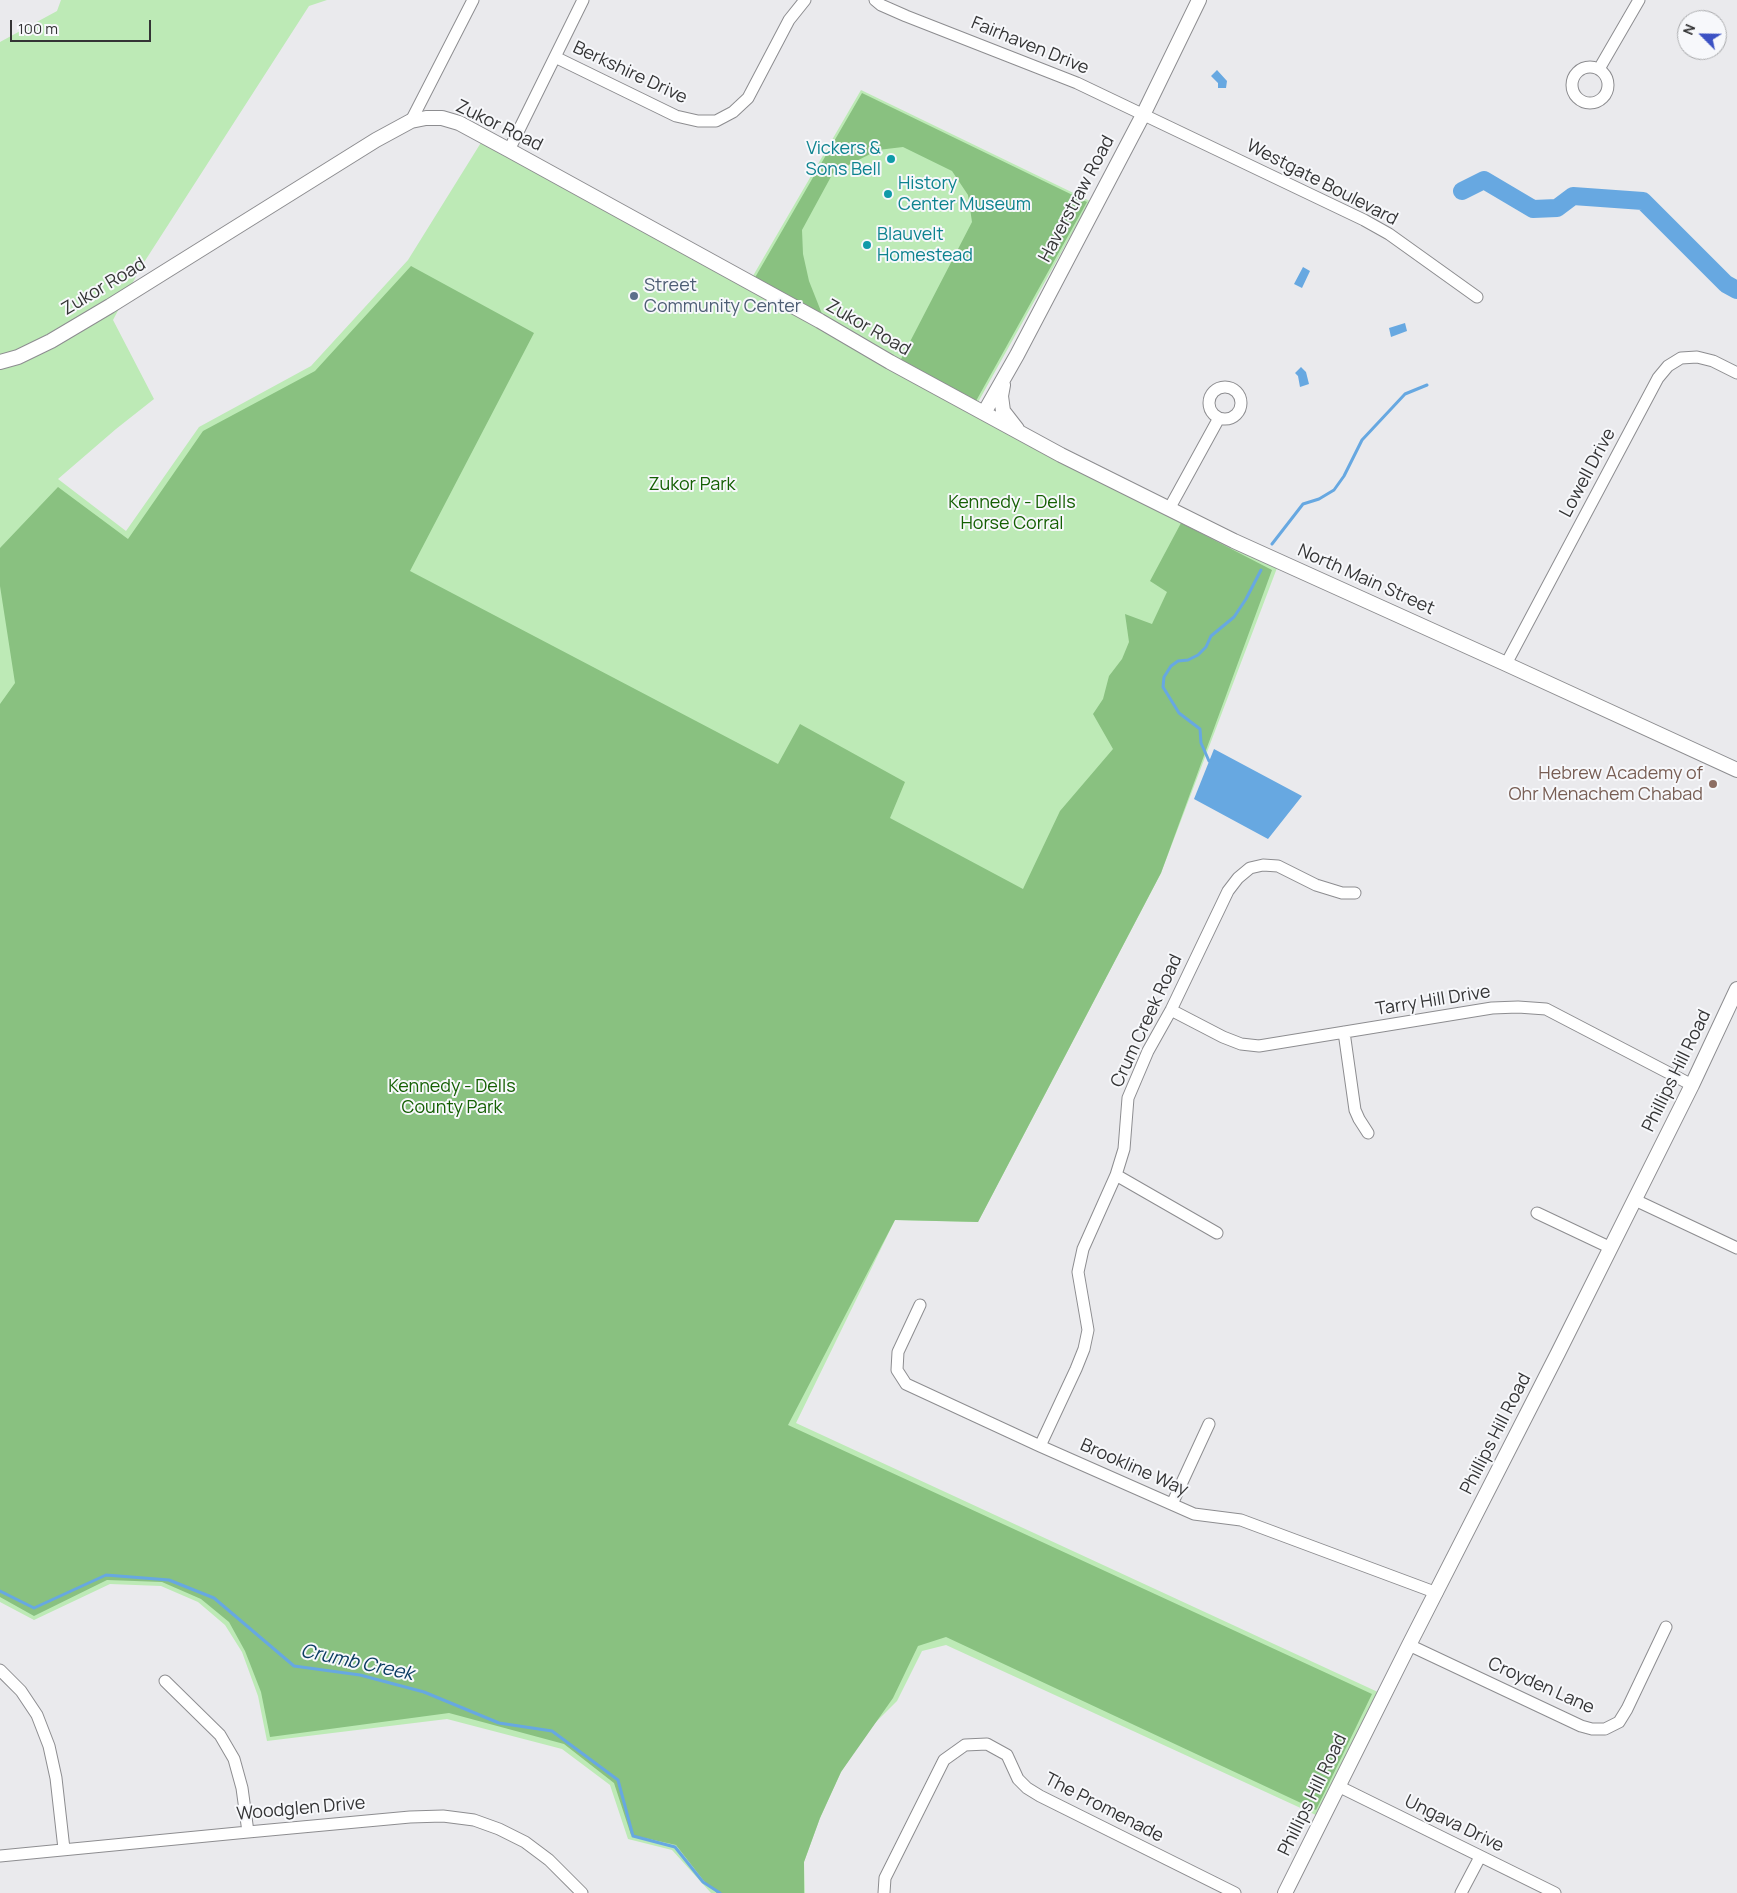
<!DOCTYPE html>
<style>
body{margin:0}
#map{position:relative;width:1737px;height:1893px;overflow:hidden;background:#eaeaed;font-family:Manrope,sans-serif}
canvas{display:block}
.north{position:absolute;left:1677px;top:10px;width:50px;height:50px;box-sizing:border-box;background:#f7f8fb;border:1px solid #a9aaac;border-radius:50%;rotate:293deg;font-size:14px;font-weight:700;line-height:20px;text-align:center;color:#343435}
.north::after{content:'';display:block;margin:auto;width:18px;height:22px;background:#3b51c4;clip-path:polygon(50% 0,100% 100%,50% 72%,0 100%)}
.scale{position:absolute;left:10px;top:20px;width:141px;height:22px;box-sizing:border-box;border:2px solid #343435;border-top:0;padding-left:6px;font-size:15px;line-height:18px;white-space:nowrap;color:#343435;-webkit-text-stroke:4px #f7f8fb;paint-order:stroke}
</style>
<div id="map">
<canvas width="1737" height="1893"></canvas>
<div class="north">N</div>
<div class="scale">100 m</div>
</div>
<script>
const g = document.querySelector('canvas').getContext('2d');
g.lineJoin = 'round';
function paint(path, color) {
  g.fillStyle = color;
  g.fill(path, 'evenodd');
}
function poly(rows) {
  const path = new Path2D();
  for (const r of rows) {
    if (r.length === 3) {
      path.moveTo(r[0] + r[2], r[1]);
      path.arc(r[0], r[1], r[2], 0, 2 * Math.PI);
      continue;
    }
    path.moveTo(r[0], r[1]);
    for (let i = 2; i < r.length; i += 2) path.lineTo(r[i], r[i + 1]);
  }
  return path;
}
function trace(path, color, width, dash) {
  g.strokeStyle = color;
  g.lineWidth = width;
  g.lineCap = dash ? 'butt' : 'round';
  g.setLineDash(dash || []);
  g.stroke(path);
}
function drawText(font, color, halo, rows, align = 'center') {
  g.font = font + ' Manrope,sans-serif';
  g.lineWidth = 4;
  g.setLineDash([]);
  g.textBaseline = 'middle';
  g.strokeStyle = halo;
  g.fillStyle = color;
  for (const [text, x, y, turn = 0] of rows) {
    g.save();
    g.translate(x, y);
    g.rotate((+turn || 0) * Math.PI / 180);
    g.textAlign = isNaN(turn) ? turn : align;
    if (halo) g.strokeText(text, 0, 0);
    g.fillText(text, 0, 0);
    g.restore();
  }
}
paint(poly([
 [61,0,327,0,309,6,141,267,113,320,154,399,116,429,58,479,126,531,199,427,311,366,408,260,482,141,964,405,1277,568,1161,873,978,1222,895,1220,796,1423,1380,1693,1318,1816,946,1645,922,1651,897,1701,869,1729,841,1772,820,1818,804,1862,805,1893,711,1893,672,1850,628,1839,610,1785,562,1749,447,1719,267,1741,258,1696,242,1652,225,1625,198,1602,161,1586,110,1584,34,1620,0,1602,0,42,57,11],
 [861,90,1090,201,977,404,750,281]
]), '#bdeab6');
paint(poly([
 [862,93,1087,202,976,401,900,361,972,222,968,195,952,171,903,147,878,150,833,173,802,230,803,254,809,281,824,319,753,281],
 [411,266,534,333,410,571,778,764,800,724,905,782,890,818,1023,889,1060,811,1113,749,1093,714,1103,699,1109,676,1122,659,1129,642,1125,614,1152,624,1167,592,1150,581,1181,523,1272,570,1161,873,978,1222,895,1220,788,1425,1372,1694,1316,1810,946,1637,918,1646,893,1698,841,1772,820,1818,804,1862,804,1893,717,1893,704,1881,676,1845,631,1835,614,1783,564,1744,449,1713,270,1737,261,1692,245,1651,229,1622,201,1599,162,1582,107,1580,34,1616,0,1597,0,704,15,683,0,586,0,548,58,487,128,539,203,431,315,371]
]), '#89c180');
paint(poly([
 [1217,70,1227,81,1226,88,1218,88,1218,83,1211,76],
 [1303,267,1310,271,1302,288,1294,284],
 [1405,323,1407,331,1391,337,1389,328],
 [1301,367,1306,372,1309,384,1300,387,1298,376,1295,373],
 [1214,749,1302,796,1268,839,1194,799]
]), '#67a8e1');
trace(poly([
 [1272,544,1303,504,1319,499,1334,490,1344,476,1362,440,1405,394,1427,385],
 [1209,761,1201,743,1200,729,1179,713,1163,687,1164,677,1171,666,1178,661,1188,660,1198,655,1206,647,1211,636,1234,617,1246,599,1261,570],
 [0,1591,34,1608,106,1575,169,1580,214,1598,294,1666,360,1675,424,1692,499,1723,552,1731,618,1780,633,1836,675,1847,703,1882,720,1893]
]), '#67a8e1', 3);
trace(poly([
 [1462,191,1484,180,1533,209,1557,208,1573,196,1643,201,1726,284,1737,290]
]), '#67a8e1', 18);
const minor = poly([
 [875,0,881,5,906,16,1077,83,1364,220,1389,234,1477,297],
 [555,57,676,116,698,121,716,121,733,112,748,98,789,20,805,0],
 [1590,85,18],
 [1599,69,1639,0],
 [411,121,473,0],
 [509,150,583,0],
 [1225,403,16],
 [1169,509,1219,418],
 [1506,664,1658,378,1668,366,1681,358,1697,357,1713,361,1737,373],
 [1171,1010,1223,1037,1241,1044,1259,1046,1492,1008,1518,1007,1546,1009,1692,1085],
 [1344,1032,1355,1110,1359,1119,1368,1133],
 [1116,1175,1217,1233],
 [1635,1200,1737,1248],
 [1537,1213,1611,1248],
 [920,1305,898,1352,897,1370,906,1384,1040,1446,1194,1514,1241,1520,1437,1593],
 [1040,1446,1076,1369,1084,1349,1088,1330,1078,1272,1083,1249,1116,1175,1124,1149,1128,1098,1148,1051,1171,1010,1228,891,1238,878,1250,868,1263,865,1278,866,1316,885,1342,893,1355,893],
 [1172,1504,1209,1424],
 [1409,1645,1581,1726,1592,1729,1605,1729,1619,1722,1627,1709,1666,1627],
 [0,1670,21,1691,37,1715,49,1746,56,1778,64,1849],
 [165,1681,220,1735,234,1759,242,1788,248,1832],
 [1338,1786,1555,1893],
 [0,1856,248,1832,410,1817,443,1816,474,1820,499,1829,525,1842,549,1860,582,1893],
 [884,1893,885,1878,944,1760,965,1745,987,1744,1007,1755,1018,1779,1027,1788,1040,1796,1235,1893],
 [1461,1893,1480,1857]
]);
const tertiary = poly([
 [0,362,18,357,51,341,110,306,376,140,411,121,426,118,442,118,459,123,509,150,820,321,890,362,1061,455,1234,541,1504,663,1737,770],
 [1003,385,1001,396,1003,411,1017,429],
 [984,413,1017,355,1143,115,1199,0],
 [1285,1893,1409,1645,1558,1353,1692,1085,1737,989]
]);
trace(minor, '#8d8d90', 13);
trace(tertiary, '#8d8d90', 16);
trace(minor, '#fff', 11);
trace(tertiary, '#fff', 14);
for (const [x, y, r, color] of [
 [891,159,5,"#0f9aa8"],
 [888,194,5,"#0f9aa8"],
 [867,245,5,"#0f9aa8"],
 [634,296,5,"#5c6f8a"],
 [1713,784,5,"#8d6e63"]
]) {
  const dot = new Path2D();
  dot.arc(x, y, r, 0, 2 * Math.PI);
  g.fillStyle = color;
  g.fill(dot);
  trace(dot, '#f7f8fb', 2);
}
drawText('18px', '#343435', '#f7f8fb', [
 ["Fairhaven Drive",1030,46,22],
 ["Berkshire Drive",630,73,25],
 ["Zukor Road",499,126,26],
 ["Westgate Boulevard",1322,183,27],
 ["Haverstraw Road",1077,199,-62],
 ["Zukor Road",104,287,-31],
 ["Zukor Road",868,328,30],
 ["Lowell Drive",1588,473,-62],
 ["North Main Street",1366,580,24],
 ["Tarry Hill Drive",1433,1001,-9],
 ["Crum Creek Road",1147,1021,-65],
 ["Phillips Hill Road",1677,1071,-64],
 ["Phillips Hill Road",1496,1434,-63],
 ["Brookline Way",1134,1468,24],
 ["Croyden Lane",1541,1686,24],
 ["Phillips Hill Road",1313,1795,-64],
 ["The Promenade",1104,1808,27],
 ["Woodglen Drive",301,1809,-5],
 ["Ungava Drive",1454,1824,26]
]);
drawText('18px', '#0d838f', '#f7f8fb', [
 ["Vickers &",881,149,"right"],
 ["Sons Bell",881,170,"right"],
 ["History",898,184],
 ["Center Museum",898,205],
 ["Blauvelt",877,235],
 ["Homestead",877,256]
], 'left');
drawText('18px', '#4e5e75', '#f7f8fb', [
 ["Street",644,286],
 ["Community Center",644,307]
], 'left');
drawText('18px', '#145f03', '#f7f8fb', [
 ["Zukor Park",692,485],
 ["Kennedy - Dells",1012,503],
 ["Horse Corral",1012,524],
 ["Kennedy - Dells",452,1087],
 ["County Park",452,1108]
]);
drawText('18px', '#785e54', '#f7f8fb', [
 ["Hebrew Academy of",1703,774],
 ["Ohr Menachem Chabad",1703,795]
], 'right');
drawText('italic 19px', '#0b3c62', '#f7f8fb', [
 ["Crumb Creek",357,1663,12]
]);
</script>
